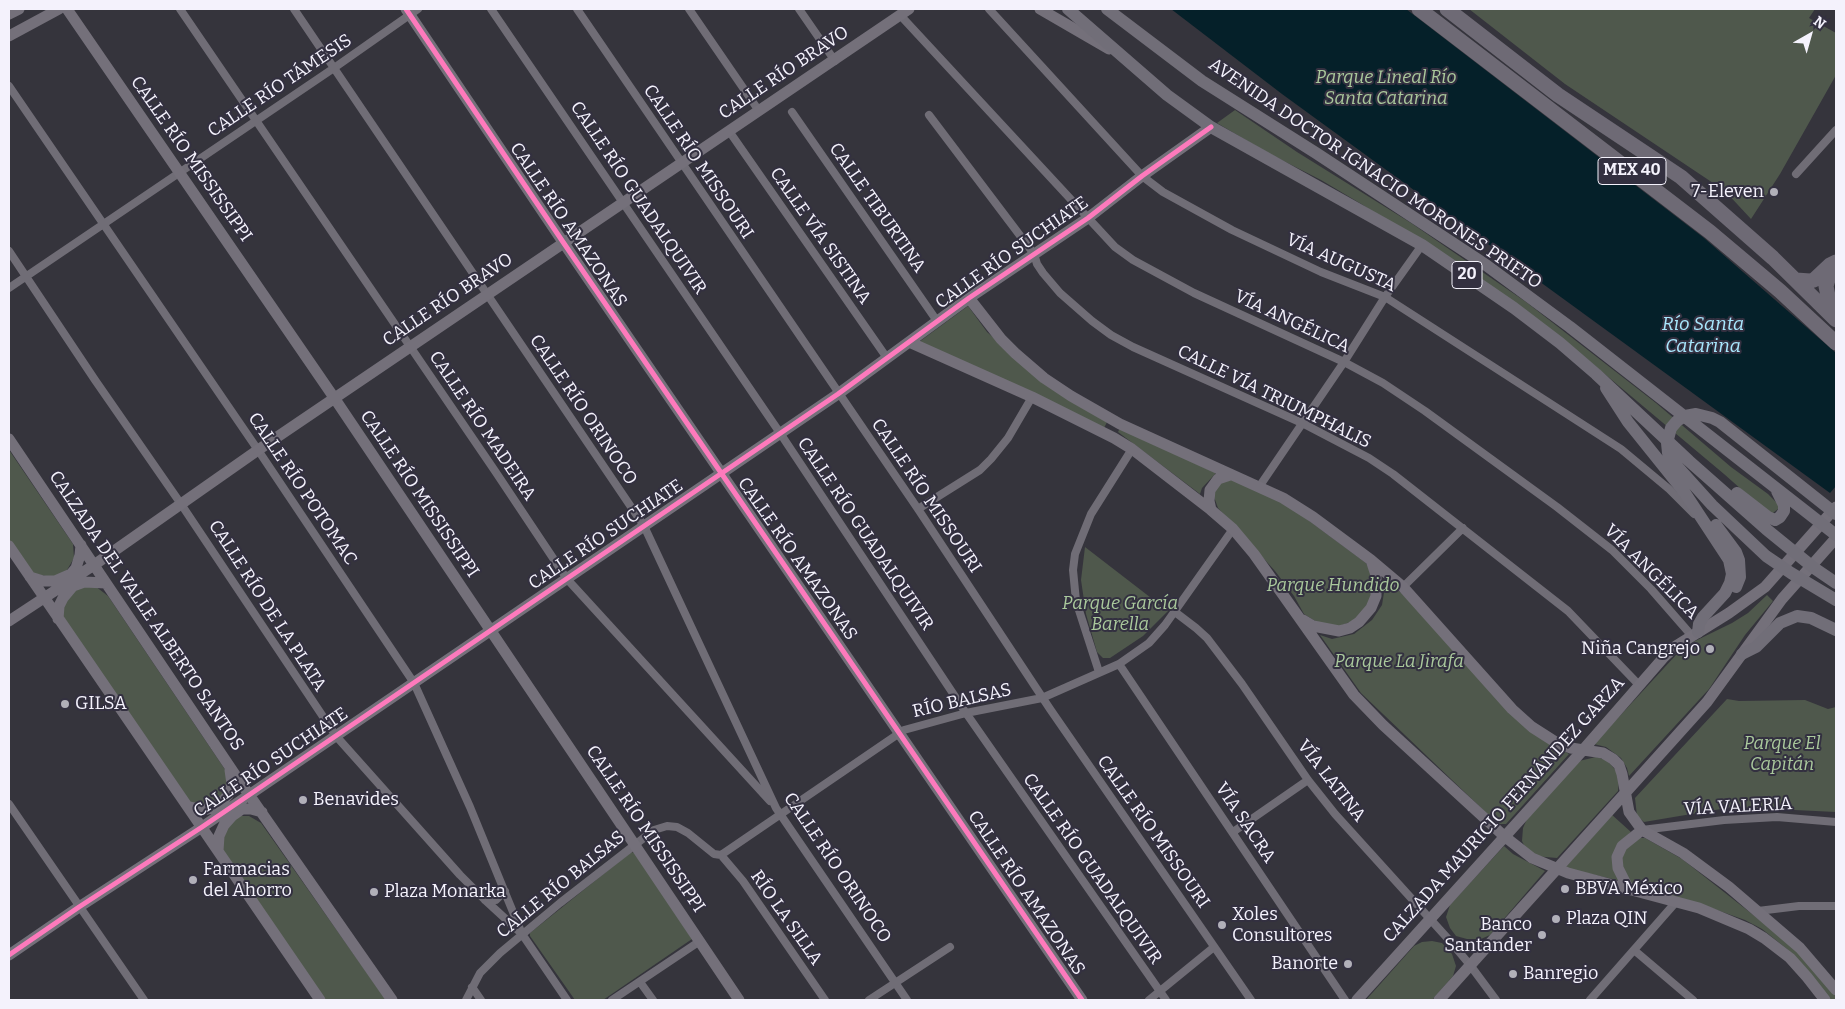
<!DOCTYPE html>
<meta charset="utf-8">
<style>
body{margin:0}
#map{position:relative;width:1845px;height:1009px;overflow:hidden;background:#35343c;font-family:Bitter,serif}
canvas{display:block}
.frame{position:absolute;inset:0;border:10px solid #f4f2fc;pointer-events:none}
.north{position:absolute;left:1785px;top:10px;width:50px;height:50px;-webkit-text-stroke:4px #333040;paint-order:stroke;rotate:38deg;font-size:14px;font-weight:700;line-height:20px;text-align:center;color:#f4f2fc}
.north::after{content:'';display:block;margin:auto;width:18px;height:22px;background:#f4f2fc;clip-path:polygon(50% 0,100% 100%,50% 72%,0 100%)}
</style>
<div id="map">
<canvas width="1845" height="1009"></canvas>
<div class="frame"></div>
<div class="north">N</div>
</div>
<script>
const g = document.querySelector('canvas').getContext('2d');
g.lineJoin = 'round';
function paint(path, color) {
  g.fillStyle = color;
  g.fill(path, 'evenodd');
}
function poly(rows) {
  const path = new Path2D();
  for (const r of rows) {
    path.moveTo(r[0], r[1]);
    for (let i = 2; i < r.length; i += 2) path.lineTo(r[i], r[i + 1]);
  }
  return path;
}
function trace(path, color, width, dash) {
  g.strokeStyle = color;
  g.lineWidth = width;
  g.lineCap = dash ? 'butt' : 'round';
  g.setLineDash(dash || []);
  g.stroke(path);
}
function drawText(font, color, halo, rows, align = 'center') {
  g.font = font + ' Bitter,serif';
  g.lineWidth = 4;
  g.setLineDash([]);
  g.textBaseline = 'middle';
  g.strokeStyle = halo;
  g.fillStyle = color;
  for (const [text, x, y, turn = 0] of rows) {
    g.save();
    g.translate(x, y);
    g.rotate((+turn || 0) * Math.PI / 180);
    g.textAlign = isNaN(turn) ? turn : align;
    if (halo) g.strokeText(text, 0, 0);
    g.fillText(text, 0, 0);
    g.restore();
  }
}
paint(poly([
 [1469,9,1815,9,1809,18,1836,33,1836,75,1780,174,1751,219,1725,191,1565,84],
 [1235,110,1297,152,1411,223,1526,302,1656,403,1731,467,1768,494,1779,505,1778,509,1773,513,1768,513,1724,474,1582,355,1363,205,1321,180,1268,153,1217,123],
 [968,306,987,332,1038,377,1107,422,1104,428,919,342],
 [1120,428,1216,473,1202,488,1200,494,1118,432],
 [9,450,73,544,74,558,67,570,55,578,31,573,9,541],
 [1233,479,1281,500,1366,563,1373,576,1371,602,1356,620,1339,626,1320,624,1304,614,1294,596,1275,571,1218,508,1213,494,1221,480],
 [1085,547,1168,611,1143,636,1110,658,1103,658,1097,652,1086,614,1081,580],
 [1386,580,1407,598,1527,729,1569,754,1506,824,1498,824,1361,693,1320,635,1332,639,1354,634,1372,620,1382,605],
 [80,585,95,586,108,596,228,774,229,790,221,802,196,807,184,798,62,618,63,605],
 [1767,595,1773,601,1745,635,1709,689,1629,776,1627,768,1621,758,1606,747,1594,744,1676,655,1691,643,1732,623,1748,613],
 [1727,699,1739,701,1805,700,1828,709,1836,707,1836,812,1733,807,1644,822,1637,816,1635,798],
 [1596,757,1607,760,1617,772,1619,781,1618,791,1557,858,1534,856,1526,849,1522,841,1523,828,1527,819,1579,761],
 [1611,814,1631,832,1621,842,1621,881,1565,868],
 [238,816,249,816,261,823,386,1000,325,1000,221,851,221,836],
 [1638,838,1645,838,1682,859,1794,947,1825,981,1836,997,1836,1000,1830,1000,1787,949,1762,929,1745,920,1714,909,1631,886,1622,870,1622,853],
 [1504,846,1513,854,1545,871,1490,935,1481,939,1467,939,1456,936,1450,928,1446,917,1450,905],
 [631,852,635,853,692,939,603,1000,575,1000,530,936,530,933],
 [1432,941,1442,943,1452,954,1456,966,1453,976,1432,1000,1366,1000,1414,946,1422,942]
]), '#4f584c');
paint(poly([
 [1171,9,1406,9,1704,238,1836,353,1836,486,1830,493,1282,94]
]), '#052029');
trace(poly([
 [180,9,495,471,567,579,770,801],
 [294,9,644,526,776,808,907,1000],
 [491,9,780,433,966,713,1166,1000],
 [577,9,918,509,1050,709,1251,1000],
 [689,9,759,111],
 [799,9,835,61],
 [989,9,1142,176,1163,192,1232,230,1321,272,1385,297,1621,449,1669,489,1694,514],
 [900,15,1115,247,1133,260,1194,293,1344,362,1383,383,1425,411,1557,507,1612,550,1651,589,1692,636],
 [9,86,258,450,414,683,470,807,522,934],
 [792,112,937,321],
 [929,115,1034,254,1037,264,1043,273,1060,293,1092,321,1111,335,1133,347,1302,423,1369,458,1393,474,1568,611,1639,685],
 [729,131,887,358],
 [1796,174,1836,130],
 [9,251,95,380,181,504,336,736,460,875,485,900,522,934,567,1000],
 [9,288,334,68,418,9],
 [1259,487,1344,362,1385,297,1422,245],
 [918,509,980,470,991,459,1008,438,1032,397],
 [1403,587,1463,528],
 [1175,612,1196,628,1207,638,1242,684,1308,780,1335,814,1450,941,1470,965,1496,1000],
 [1119,664,1345,1000],
 [1099,672,1076,601,1073,570,1075,554,1091,514,1132,449],
 [9,804,144,1000],
 [1642,830,1724,820,1777,817,1836,822],
 [1233,832,1308,780],
 [721,855,743,881,825,1000],
 [485,900,496,900,505,891],
 [1758,911,1799,906,1836,906],
 [1634,950,1693,1000],
 [640,982,653,1000],
 [472,987,481,1000],
 [466,1000,480,973,500,953,560,903,654,830,667,826,677,827,688,833,714,854,721,855,904,730,966,713,1042,698,1119,664,1149,643,1165,625,1233,529],
 [612,1000,700,941],
 [869,1000,950,947],
 [1149,1000,1214,947],
 [1590,1000,1676,902]
]), '#706d76', 8);
trace(poly([
 [67,9,335,399,739,1000],
 [406,9,563,242,1082,1000],
 [1040,9,1109,49],
 [9,14,19,9],
 [9,36,59,9],
 [969,298,1001,339,1015,353,1044,378,1071,396,1120,424,1283,498,1313,517,1371,560,1403,587,1512,709,1532,727,1557,743,1571,748,1603,753,1613,759,1619,765,1622,774,1629,812,1642,830,1683,853,1729,887,1800,948,1836,990],
 [909,342,1032,397,1114,438,1132,449,1211,510,1233,529,1254,554,1354,695,1383,725,1504,836,1532,858,1568,873,1699,908,1749,929,1764,938,1790,958,1807,977,1825,1000],
 [9,439,236,776,392,1000],
 [1211,510,1209,501,1210,490,1218,479,1230,475],
 [9,546,320,1000],
 [30,577,43,581,55,581,71,574,76,568,80,555,81,545],
 [58,619,59,606,63,598,73,586,84,582,106,583],
 [1303,620,1313,626,1339,631,1350,628,1359,622,1371,608,1376,596,1376,575,1371,560],
 [9,621,94,565,258,450,909,9],
 [189,807,204,810,213,808,221,803,228,795,232,784,230,770],
 [218,851,219,836,224,825,232,816,242,809,251,809,262,812],
 [1629,890,1618,868,1617,857,1622,846,1642,830],
 [9,955,79,907,202,827,838,394,969,298,1088,218,1142,176,1211,127],
 [1357,1000,1583,750,1664,657,1676,646,1729,613,1765,587,1836,507],
 [1439,1000,1707,702,1782,599,1836,538]
]), '#74707a', 11);
trace(poly([
 [1068,9,1167,95,1211,127,1422,245,1514,308,1560,343,1596,374,1689,461,1766,529,1814,568,1836,583],
 [1107,9,1202,81,1316,153,1486,265,1570,327,1836,535],
 [1606,388,1628,422,1685,493,1729,560,1732,574,1730,583,1725,593,1703,617,1699,624,1698,632],
 [1737,493,1768,517,1775,520,1780,517,1784,511,1784,505,1777,491],
 [1836,514,1720,422,1712,418,1696,414,1685,416,1677,421,1671,428,1667,443,1668,453,1675,464,1712,505,1766,556,1791,573,1836,600],
 [1716,525,1736,552,1739,560,1740,577,1736,587],
 [1742,654,1756,647,1780,623,1797,616,1811,618,1836,630]
]), '#716e78', 12);
trace(poly([
 [1419,9,1710,232,1780,291,1836,343],
 [1447,9,1558,95,1681,177,1773,258,1836,320],
 [1836,268,1830,273,1826,286,1828,296,1836,307],
 [1796,280,1810,281,1814,280,1830,265,1836,262]
]), '#6e6a75', 15);
trace(poly([
 [406,9,563,242,1082,1000],
 [9,955,79,907,202,827,838,394,969,298,1088,218,1142,176,1211,127]
]), '#fd7abc', 5);
for (const [x, y, r, color] of [
 [1774,192,5,"#b1b0b9"],
 [1710,649,5,"#b1b0b9"],
 [65,704,5,"#b1b0b9"],
 [303,800,5,"#b1b0b9"],
 [193,880,5,"#b1b0b9"],
 [1565,889,5,"#b1b0b9"],
 [374,892,5,"#b1b0b9"],
 [1556,919,5,"#b1b0b9"],
 [1222,925,5,"#b1b0b9"],
 [1542,935,5,"#b1b0b9"],
 [1348,964,5,"#b1b0b9"],
 [1513,974,5,"#b1b0b9"]
]) {
  const dot = new Path2D();
  dot.arc(x, y, r, 0, 2 * Math.PI);
  g.fillStyle = color;
  g.fill(dot);
  trace(dot, '#333040', 2);
}
for (const [x, y, w] of [
 [1632,171,68],
 [1467,275,30]
]) {
  const box = new Path2D();
  box.roundRect(x - w / 2, y - 13.5, w, 27, 4);
  g.fillStyle = '#333040';
  g.fill(box);
  trace(box, '#f4f2fc', 1);
}
drawText('bold 16px', '#f4f2fc', null, [
 ["MEX 40",1632,171],
 ["20",1467,275]
]);
drawText('18px', '#f4f2fc', '#333040', [
 ["CALLE RÍO BRAVO",784,73,-34],
 ["CALLE RÍO TÁMESIS",280,86,-34],
 ["CALLE RÍO MISSISSIPPI",191,159,55],
 ["CALLE RÍO MISSOURI",698,162,56],
 ["AVENIDA DOCTOR IGNACIO MORONES PRIETO",1375,174,34],
 ["CALLE RÍO GUADALQUIVIR",638,198,56],
 ["CALLE TIBURTINA",877,208,55],
 ["CALLE RÍO AMAZONAS",568,225,56],
 ["CALLE VÍA SISTINA",820,236,55],
 ["CALLE RÍO SUCHIATE",1012,253,-35],
 ["VÍA AUGUSTA",1341,263,24],
 ["CALLE RÍO BRAVO",448,300,-34],
 ["VÍA ANGÉLICA",1292,322,25],
 ["CALLE VÍA TRIUMPHALIS",1274,397,26],
 ["CALLE RÍO ORINOCO",583,410,56],
 ["CALLE RÍO MADEIRA",482,426,56],
 ["CALLE RÍO POTOMAC",302,489,56],
 ["CALLE RÍO MISSISSIPPI",419,494,56],
 ["CALLE RÍO MISSOURI",926,496,56],
 ["CALLE RÍO GUADALQUIVIR",865,534,56],
 ["CALLE RÍO SUCHIATE",606,535,-34],
 ["CALLE RÍO AMAZONAS",797,559,55],
 ["VÍA ANGÉLICA",1651,572,45],
 ["CALLE RÍO DE LA PLATA",267,606,57],
 ["CALZADA DEL VALLE ALBERTO SANTOS",146,611,56],
 ["RÍO BALSAS",962,701,-13],
 ["CALLE RÍO SUCHIATE",271,763,-34],
 ["VÍA LATINA",1331,781,52],
 ["VÍA VALERIA",1738,807,-3],
 ["CALZADA MAURICIO FERNÁNDEZ GARZA",1504,810,-48],
 ["VÍA SACRA",1245,823,56],
 ["CALLE RÍO MISSISSIPPI",645,829,56],
 ["CALLE RÍO MISSOURI",1153,832,55],
 ["CALLE RÍO ORINOCO",837,868,56],
 ["CALLE RÍO GUADALQUIVIR",1092,869,55],
 ["CALLE RÍO BALSAS",561,885,-39],
 ["CALLE RÍO AMAZONAS",1026,893,56],
 ["RÍO LA SILLA",786,918,55]
]);
drawText('italic 18px', '#aac99c', '#333040', [
 ["Parque Lineal Río",1386,78],
 ["Santa Catarina",1386,99],
 ["Parque Hundido",1333,586],
 ["Parque García",1120,604],
 ["Barella",1120,625],
 ["Parque La Jirafa",1399,662],
 ["Parque El",1782,744],
 ["Capitán",1782,765]
]);
drawText('18px', '#f4f2fc', '#333040', [
 ["7-Eleven",1764,192,"right"],
 ["Niña Cangrejo",1700,649,"right"],
 ["GILSA",75,704],
 ["Benavides",313,800],
 ["Farmacias",203,870],
 ["del Ahorro",203,891],
 ["BBVA México",1575,889],
 ["Plaza Monarka",384,892],
 ["Xoles",1232,915],
 ["Consultores",1232,936],
 ["Plaza QIN",1566,919],
 ["Banco",1532,925,"right"],
 ["Santander",1532,946,"right"],
 ["Banorte",1338,964,"right"],
 ["Banregio",1523,974]
], 'left');
drawText('italic 19px', '#a9e8fe', '#333040', [
 ["Río Santa",1703,325],
 ["Catarina",1703,347]
]);
</script>
